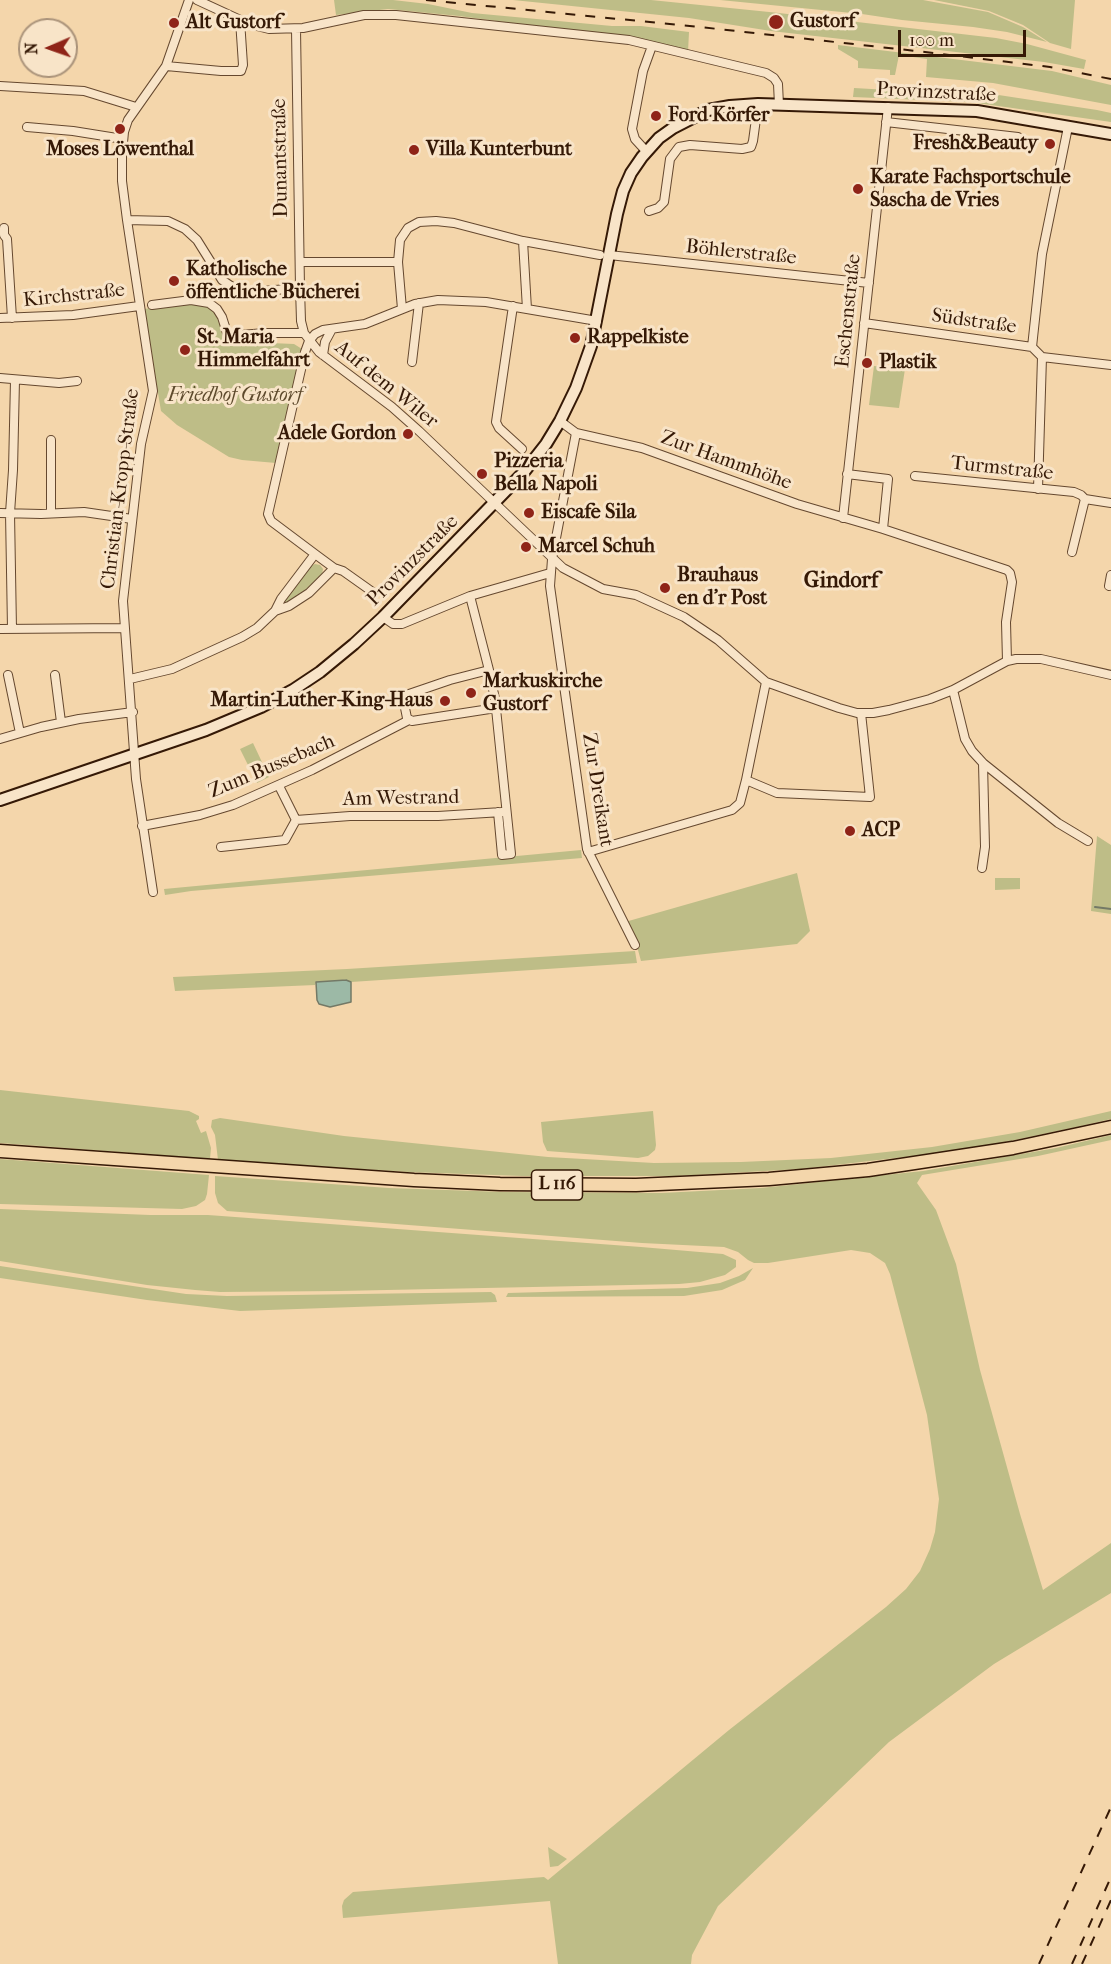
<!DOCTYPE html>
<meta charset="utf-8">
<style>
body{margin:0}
#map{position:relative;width:1111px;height:1964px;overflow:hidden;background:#f4d6ab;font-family:"IM FELL French Canon",serif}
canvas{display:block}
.north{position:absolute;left:18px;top:18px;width:60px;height:60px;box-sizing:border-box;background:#f8e4c8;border:2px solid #aa937a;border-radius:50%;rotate:268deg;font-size:16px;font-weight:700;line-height:24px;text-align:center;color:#351906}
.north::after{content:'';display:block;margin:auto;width:21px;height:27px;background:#8f2418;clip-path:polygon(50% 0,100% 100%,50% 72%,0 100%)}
.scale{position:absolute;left:898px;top:30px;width:128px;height:27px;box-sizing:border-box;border:3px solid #351906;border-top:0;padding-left:8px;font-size:18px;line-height:21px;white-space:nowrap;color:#351906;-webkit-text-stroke:4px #f8e4c8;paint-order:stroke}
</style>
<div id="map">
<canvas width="1111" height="1964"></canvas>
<div class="north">N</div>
<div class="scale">100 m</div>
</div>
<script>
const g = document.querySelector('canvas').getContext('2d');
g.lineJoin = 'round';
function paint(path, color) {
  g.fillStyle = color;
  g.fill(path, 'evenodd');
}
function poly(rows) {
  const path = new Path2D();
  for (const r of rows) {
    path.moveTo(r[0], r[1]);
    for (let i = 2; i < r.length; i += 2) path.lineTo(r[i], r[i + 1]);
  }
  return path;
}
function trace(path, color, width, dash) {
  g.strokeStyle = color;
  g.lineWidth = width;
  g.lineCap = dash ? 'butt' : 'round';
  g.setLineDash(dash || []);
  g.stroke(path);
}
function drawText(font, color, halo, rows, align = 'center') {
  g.font = font + ' "IM FELL French Canon",serif';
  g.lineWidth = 6;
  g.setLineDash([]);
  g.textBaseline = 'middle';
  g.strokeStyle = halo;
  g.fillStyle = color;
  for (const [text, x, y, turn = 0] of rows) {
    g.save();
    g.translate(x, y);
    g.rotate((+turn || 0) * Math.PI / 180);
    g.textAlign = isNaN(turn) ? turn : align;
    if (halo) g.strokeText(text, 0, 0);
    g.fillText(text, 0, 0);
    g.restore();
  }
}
paint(poly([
 [334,0,393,0,428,4,472,13,612,26,641,26,689,32,688,52,618,37,459,16,388,9,336,15],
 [513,0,651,0,779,13,996,38,1027,44,1086,60,1084,69,1044,62,771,31,689,18],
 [720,0,923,0,988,12,1023,27,1047,42,1007,32,973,27,902,20,862,14],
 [934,0,1075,0,1071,49,1050,43,1023,25,989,11],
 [838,45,1052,71,1111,85,1111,105,993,83,926,77,927,59,899,55,895,75,890,75,890,70,858,68,858,61,838,49],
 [890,84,992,94,1097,110,1111,113,1111,122,970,102,853,97,854,88,889,90],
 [178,304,202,304,212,308,218,316,224,341,294,344,302,349,276,463,242,460,229,457,177,425,161,411,144,309],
 [874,366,905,369,899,408,869,405],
 [315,564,320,565,323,569,322,575,295,599,279,607,311,566],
 [253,743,269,777,257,783,240,749],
 [1097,836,1111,845,1111,914,1091,911],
 [581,850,582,858,191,891,165,895,164,889],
 [797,873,810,931,797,944,641,961,638,950,625,922],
 [995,878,1020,878,1020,889,995,890],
 [635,951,637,963,351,982,346,980,316,982,315,985,175,991,173,977,347,969],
 [0,1090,189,1111,199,1116,199,1119,196,1121,201,1133,206,1131,211,1148,210,1159,0,1143],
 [653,1111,656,1145,655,1150,648,1156,638,1158,547,1151,543,1142,541,1122],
 [1111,1111,1111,1119,1081,1126,996,1144,930,1154,801,1169,676,1176,522,1176,408,1172,218,1160,215,1135,211,1127,212,1120,220,1118,344,1136,548,1157,654,1163,741,1162,831,1158,932,1147,1020,1132],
 [1111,1135,1111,1140,1038,1156,922,1175,917,1183,936,1210,956,1264,980,1370,1020,1514,1043,1590,1111,1543,1111,1593,994,1664,889,1742,718,1906,692,1955,691,1964,558,1964,550,1901,343,1918,342,1906,344,1900,353,1892,544,1877,548,1880,729,1730,886,1607,906,1589,920,1571,930,1549,935,1532,939,1499,927,1415,890,1274,885,1263,870,1253,851,1250,768,1263,754,1263,748,1260,738,1252,724,1247,642,1243,227,1211,218,1203,215,1193,215,1176,389,1188,505,1192,661,1193,761,1188,923,1171,1056,1148],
 [0,1159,209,1175,207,1194,205,1200,196,1206,182,1209,0,1204],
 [0,1209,150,1215,208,1215,641,1247,723,1254,736,1260,736,1267,725,1275,700,1282,679,1284,338,1291,220,1292,195,1290,147,1285,0,1261],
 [0,1266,186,1294,227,1296,491,1292,495,1295,497,1302,240,1311,147,1300,0,1278],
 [753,1268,745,1280,722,1290,684,1296,506,1297,508,1293,687,1288,720,1283,739,1276],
 [548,1847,567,1859,558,1866,550,1867]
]), '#bebd87');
const water = poly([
 [346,980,351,982,351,1002,330,1007,319,1004,317,1000,316,982,346,980]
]);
paint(water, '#9cb9a6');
trace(water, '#737966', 1.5);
trace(poly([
 [1095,907,1111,909]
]), '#737966', 2);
const street = poly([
 [197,0,249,24,269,29,303,28,364,15,396,15,629,40,766,73,774,78,778,84,779,105],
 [296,29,300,288,301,321,304,333,319,352,392,407,419,431,563,568,603,589,636,595,684,617,718,640,766,682,839,708,857,713,873,713,889,710,930,699,953,690,1007,661,1016,659,1041,659,1111,675],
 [166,66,221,71,241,71,243,65,240,20],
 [0,86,84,91,136,107],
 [886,122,1018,137],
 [27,127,73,131,123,139],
 [646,151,635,139,632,129,643,71,652,46],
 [649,211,658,208,664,202,670,159,679,147,690,145,742,149,751,147,753,141,758,104],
 [127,220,168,221,185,229,197,240,222,280,237,290,250,292,300,288],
 [4,228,4,235,7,239,12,318],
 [523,241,527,309],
 [609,255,869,283],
 [300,262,398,262],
 [152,305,191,300,209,303,217,309,222,317,228,336,265,333,304,333],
 [513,306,496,422,499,428,522,449],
 [402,309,398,262,400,240,408,228,419,222,436,221,454,223,523,241,600,255],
 [0,318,73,315,139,306],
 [864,323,1032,347,1042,357,1111,365],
 [1032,347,1042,254,1068,127],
 [323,355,325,342,332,329],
 [412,362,419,303],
 [0,378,59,383,77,381],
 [560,421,576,433,642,448,797,504,883,529,1007,570,1010,573,1012,582,1006,622,1007,661],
 [576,433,552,559,550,586,587,849,635,945],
 [847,474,888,479,883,529],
 [915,476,1074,492,1081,495,1085,499,1111,503],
 [1038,489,1042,357],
 [0,513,41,514,84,512,132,519],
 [51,513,51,440],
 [843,518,888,107],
 [1072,552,1085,499],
 [315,554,271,521,268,514,305,352,309,341,315,334,323,330,365,324,415,304,438,300,486,302,597,321],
 [334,568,343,571,374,593],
 [1109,586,1111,575],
 [470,596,489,670,495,699,511,854,502,855,498,812],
 [383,617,393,624,402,624,470,596,550,573],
 [0,629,125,628],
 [12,629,10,513,13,470,15,380],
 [489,670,450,680,409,694,405,697,404,703,407,718,412,721,496,708],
 [8,675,20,733],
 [55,675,61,722],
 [130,679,172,669,242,637,257,628,275,611,289,606,309,593,334,568,315,554,281,599,275,611],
 [766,682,746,780,777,793,870,797,861,713],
 [953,690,965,739,972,751,983,763,985,847,982,868],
 [0,739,41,727,79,719,133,712],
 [983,763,1058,823,1088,841],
 [279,786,296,820],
 [296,820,350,816,438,816,502,812],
 [142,826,200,815,233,805,312,770,409,720],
 [221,847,285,840,296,820],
 [588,852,732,810,740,803,746,780],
 [153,892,136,779,123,601,141,444,153,391,127,220,122,181,122,153,124,132,128,120,166,66,189,0]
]);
const secondary = poly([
 [0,800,206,730,261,707,293,690,320,672,354,644,383,617,524,472,546,444,560,421,576,388,591,346,617,214,623,191,631,173,642,157,659,138,673,128,708,110,730,106,758,104,977,111,1111,134]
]);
const primary = poly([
 [0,1151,414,1180,500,1184,636,1185,769,1179,868,1170,1013,1148,1111,1127]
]);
trace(street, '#65482f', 10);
trace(secondary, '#351906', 14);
trace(primary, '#351906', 15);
trace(street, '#f8e4c8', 8);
trace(secondary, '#f8e4c8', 10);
trace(primary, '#f4d6ab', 12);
trace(poly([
 [426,0,700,27,925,52,1050,67,1111,79],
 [1039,1964,1111,1807],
 [1072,1964,1111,1877],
 [1082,1964,1111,1900]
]), '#351906', 2, [10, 10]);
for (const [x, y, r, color] of [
 [776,22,8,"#8f2418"],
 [174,23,6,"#8f2418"],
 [656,116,6,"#8f2418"],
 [120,129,6,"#8f2418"],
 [1050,144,6,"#8f2418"],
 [414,150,6,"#8f2418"],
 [858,189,6,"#8f2418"],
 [174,281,6,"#8f2418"],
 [575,338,6,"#8f2418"],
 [185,350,6,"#8f2418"],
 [867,363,6,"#8f2418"],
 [408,434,6,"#8f2418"],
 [482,474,6,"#8f2418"],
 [529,513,6,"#8f2418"],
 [526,547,6,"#8f2418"],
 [665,588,6,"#8f2418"],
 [471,693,6,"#8f2418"],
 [445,701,6,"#8f2418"],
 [850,831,6,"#8f2418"]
]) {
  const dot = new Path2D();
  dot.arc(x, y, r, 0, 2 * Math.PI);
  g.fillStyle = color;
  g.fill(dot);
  trace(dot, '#f8e4c8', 2);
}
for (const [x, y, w] of [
 [557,1185,51]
]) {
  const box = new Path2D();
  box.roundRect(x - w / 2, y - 15, w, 30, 4.5);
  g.fillStyle = '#f8e4c8';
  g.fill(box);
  trace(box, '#351906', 1.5);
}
drawText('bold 18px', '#351906', null, [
 ["L 116",557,1185]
]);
drawText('bold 20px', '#351906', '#f8e4c8', [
 ["Gustorf",790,22],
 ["Alt Gustorf",186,23],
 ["Ford Körfer",668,116],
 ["Fresh&Beauty",1038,144,"right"],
 ["Moses Löwenthal",120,150,"center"],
 ["Villa Kunterbunt",426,150],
 ["Karate Fachsportschule",870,178],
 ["Sascha de Vries",870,201],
 ["Katholische",186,270],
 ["öffentliche Bücherei",186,293],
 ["St. Maria",197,338],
 ["Himmelfahrt",197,361],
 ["Rappelkiste",587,338],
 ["Plastik",879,363],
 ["Adele Gordon",396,434,"right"],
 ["Pizzeria",494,462],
 ["Bella Napoli",494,485],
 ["Eiscafe Sila",541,513],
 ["Marcel Schuh",538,547],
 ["Brauhaus",677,576],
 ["en d'r Post",677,599],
 ["Markuskirche",483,682],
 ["Gustorf",483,705],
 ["Martin-Luther-King-Haus",433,701,"right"],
 ["ACP",862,831]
], 'left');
drawText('20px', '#351906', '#f8e4c8', [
 ["Provinzstraße",936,93,3],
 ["Dunantstraße",281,158,-91],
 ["Böhlerstraße",741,253,6],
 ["Kirchstraße",74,296,-6],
 ["Eschenstraße",849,311,-84],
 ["Südstraße",974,322,8],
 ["Auf dem Wiler",386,385,39],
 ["Zur Hammhöhe",726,461,20],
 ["Turmstraße",1002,469,6],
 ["Christian-Kropp-Straße",121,489,-83],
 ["Provinzstraße",413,561,-45],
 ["Zum Bussebach",272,767,-23],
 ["Zur Dreikant",597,790,81],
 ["Am Westrand",401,799,-1]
]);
drawText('italic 20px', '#5e4a2d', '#f8e4c8', [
 ["Friedhof Gustorf",235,396]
]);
drawText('bold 22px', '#351906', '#f8e4c8', [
 ["Gindorf",841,582]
]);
</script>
